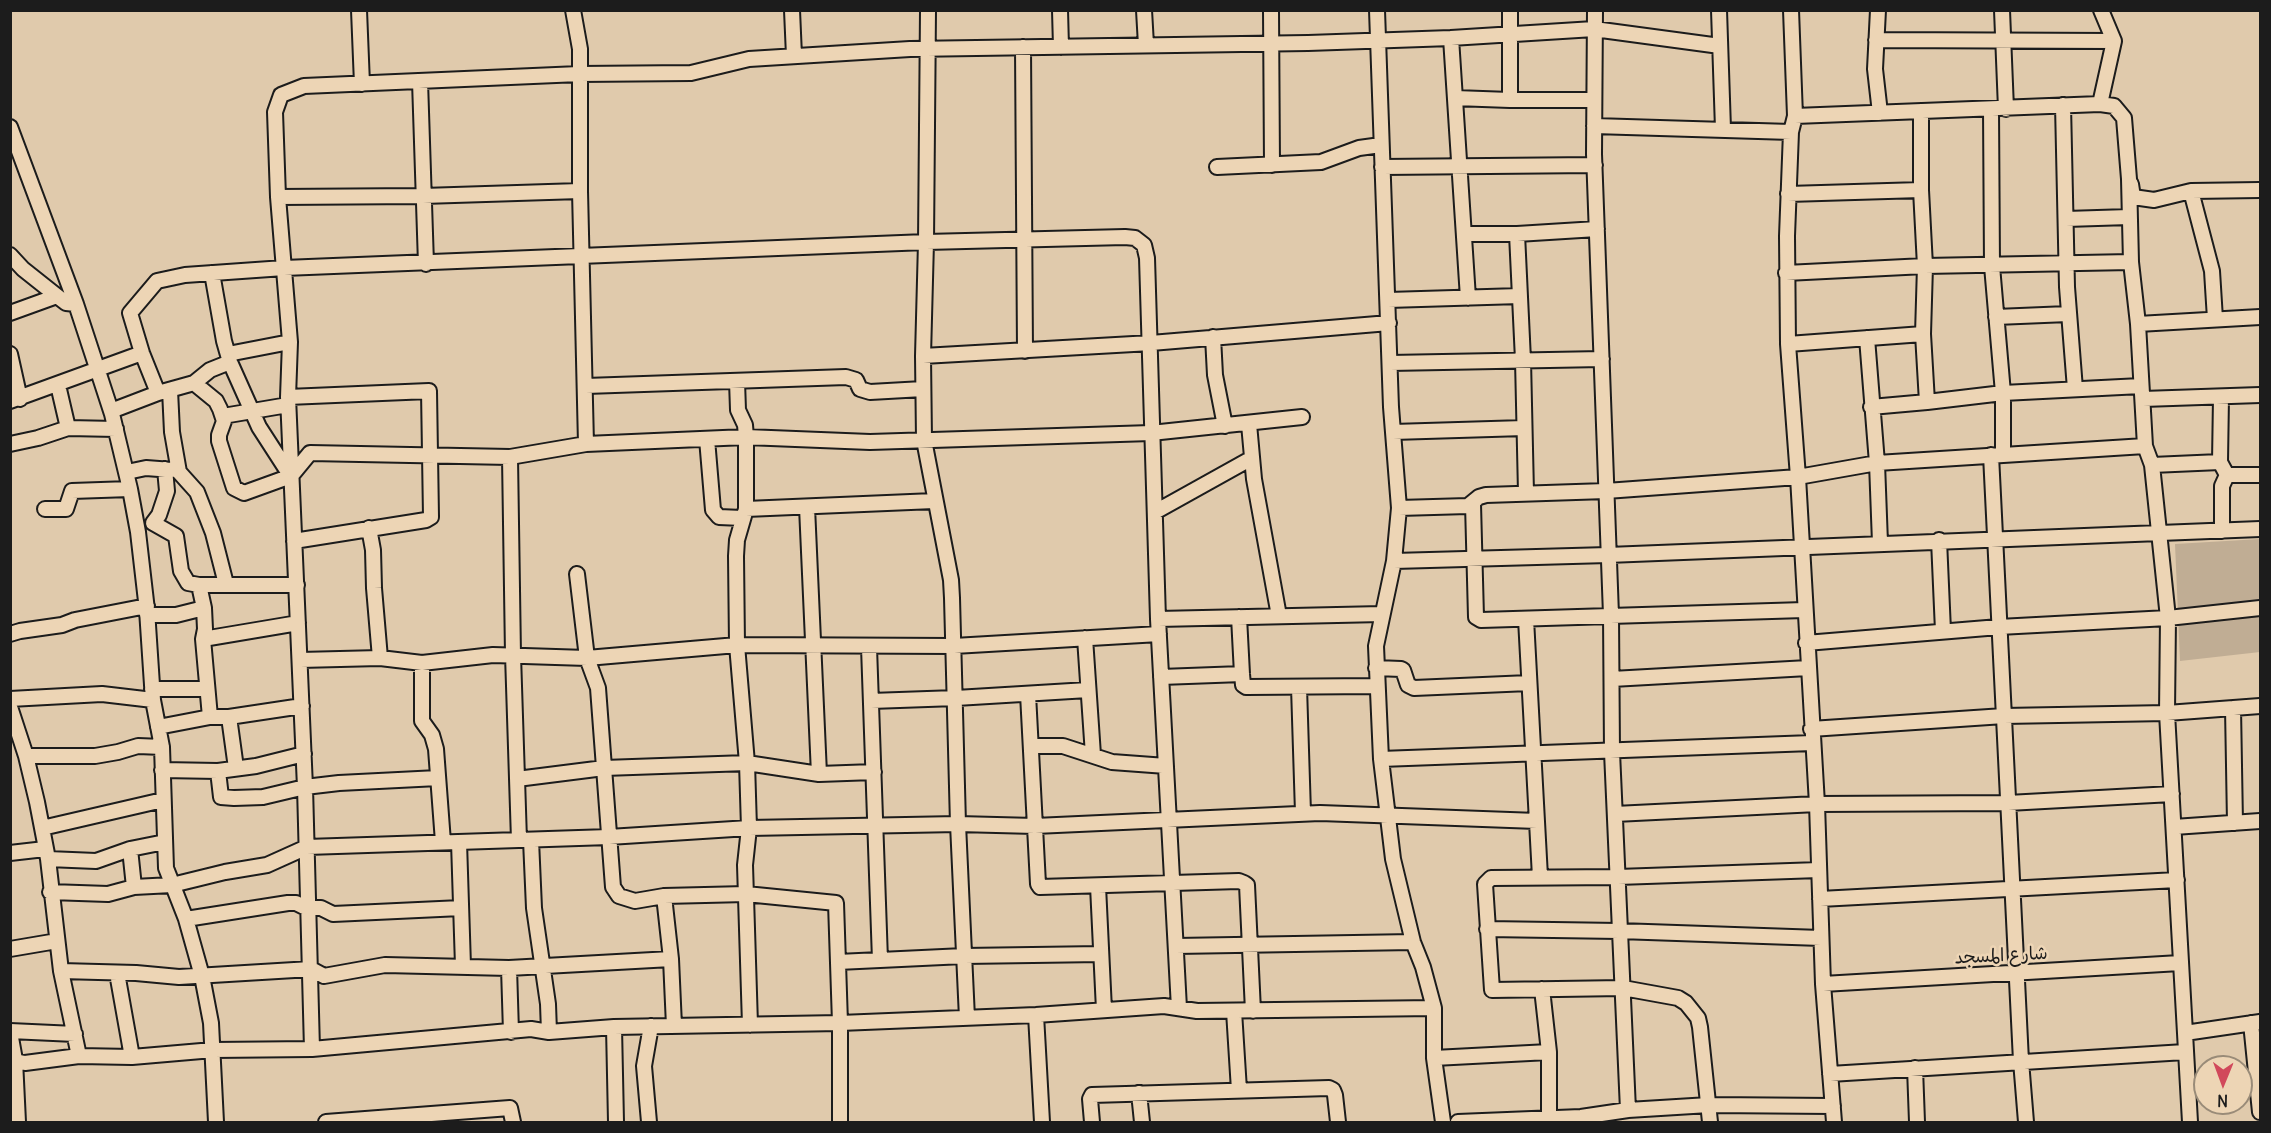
<!DOCTYPE html>
<meta charset="utf-8">
<style>
body{margin:0}
#map{position:relative;width:2271px;height:1133px;overflow:hidden;background:#e0caac;font-family:Delius,sans-serif}
canvas{display:block}
.frame{position:absolute;inset:0;border:12px solid #1c1c1c;pointer-events:none}
.north{position:absolute;left:2193px;top:1055px;width:60px;height:60px;box-sizing:border-box;background:#edd5b5;border:2px solid #998b78;border-radius:50%;rotate:181deg;font-size:16px;font-weight:700;line-height:24px;text-align:center;color:#1c1c1c}
.north::after{content:'';display:block;margin:auto;width:21px;height:27px;background:#d1495b;clip-path:polygon(50% 0,100% 100%,50% 72%,0 100%)}
</style>
<div id="map">
<canvas width="2271" height="1133"></canvas>
<div class="frame"></div>
<div class="north">N</div>
</div>
<script>
const g = document.querySelector('canvas').getContext('2d');
g.lineJoin = 'round';
function paint(path, color) {
  g.fillStyle = color;
  g.fill(path, 'evenodd');
}
function poly(rows) {
  const path = new Path2D();
  for (const r of rows) {
    path.moveTo(r[0], r[1]);
    for (let i = 2; i < r.length; i += 2) path.lineTo(r[i], r[i + 1]);
  }
  return path;
}
function trace(path, color, width, dash) {
  g.strokeStyle = color;
  g.lineWidth = width;
  g.lineCap = dash ? 'butt' : 'round';
  g.setLineDash(dash || []);
  g.stroke(path);
}
function drawText(font, color, halo, rows, align = 'center') {
  g.font = font + ' Delius,"Playpen Sans Arabic",sans-serif';
  g.lineWidth = 5;
  g.setLineDash([]);
  g.textBaseline = 'middle';
  g.strokeStyle = halo;
  g.fillStyle = color;
  for (const [text, x, y, turn = 0] of rows) {
    g.save();
    g.translate(x, y);
    g.rotate((+turn || 0) * Math.PI / 180);
    g.textAlign = isNaN(turn) ? turn : align;
    if (halo) g.strokeText(text, 0, 0);
    g.fillText(text, 0, 0);
    g.restore();
  }
}
paint(poly([
 [2260,539,2260,652,2180,661,2175,544]
]), '#c0ad94');
const minor = poly([
 [359,10,362,84],
 [573,10,580,49,580,191,586,444],
 [792,10,794,56],
 [928,10,926,242,923,356,924,440,951,580,952,598,958,824,967,1018],
 [1060,10,1061,47],
 [1144,10,1146,45],
 [1271,10,1272,165],
 [1377,10,1391,407,1399,508,1394,561,1376,646,1381,759,1393,859,1413,942,1423,967,1434,1008,1434,1058,1443,1122],
 [1510,10,1510,100],
 [1595,10,1594,154,1611,615,1612,752,1628,1110],
 [1719,10,1723,129],
 [1791,10,1795,116,1791,132,1787,236,1788,344,1798,477,1817,804,1823,984,1834,1122],
 [1878,10,1875,69,1880,113],
 [2002,10,2006,109],
 [1451,38,1468,298],
 [1876,40,2114,41],
 [1023,47,1025,351],
 [420,81,426,264],
 [1455,98,1510,100,1594,100],
 [2100,104,2114,41,2101,10],
 [2063,105,2067,287,2075,389],
 [1991,109,1992,266,2003,393,2003,455],
 [1921,111,1921,190,1925,266,1923,334,1927,402,2003,393,2141,386],
 [1795,116,2100,104,2114,106,2124,118,2129,179,2131,262,2138,324,2145,446,2152,465,2168,618,2167,713,2190,1122],
 [1594,126,1791,132],
 [10,127,76,304,97,368,112,414,130,489,138,532,147,610,153,700,162,747,166,868,186,919,202,976,211,1023,216,1122],
 [1217,167,1321,162,1359,148,1381,145],
 [1382,167,1595,165],
 [2131,184,2133,197,2154,200,2191,191,2260,190],
 [2191,191,2212,271,2215,319],
 [1788,194,1921,190],
 [278,197,423,196,580,191],
 [2066,219,2129,217],
 [1466,234,1517,234,1597,229],
 [1517,234,1523,360,1526,493],
 [10,255,23,269,57,296,66,303,76,304],
 [212,273,224,341,230,362,259,427,290,475],
 [1786,273,1925,266,2131,262],
 [1388,300,1520,296],
 [10,313,57,296],
 [1996,317,2068,314],
 [2138,324,2260,317],
 [1213,337,1215,375,1225,426],
 [1867,338,1877,463,1880,543],
 [1788,344,1923,334],
 [10,354,20,399],
 [228,354,290,342],
 [923,356,1151,343,1389,323],
 [1390,363,1602,359],
 [737,381,738,410,745,425,746,437,746,509,737,540,736,556,737,645,747,763,749,828,745,865,750,1025],
 [194,383,216,401,220,409,224,421,219,435,219,441,234,488,244,493,291,476,310,453,510,457,586,444,746,437,870,442,1151,433,1302,417],
 [58,385,68,428],
 [586,386,846,377,856,380,860,389,870,392,923,389],
 [170,390,172,432,179,472,197,492,213,533,226,584],
 [158,393,142,353,130,313,157,281,185,275,284,268,926,242,1125,237,1135,238,1144,245,1147,258,1158,619,1179,1008],
 [288,397,429,391,431,517,426,520,294,541],
 [2221,397,2220,462,2227,475,2222,486,2222,531],
 [2143,399,2260,395],
 [10,401,142,353],
 [1871,407,1927,402],
 [111,411,158,393,194,383,210,370,230,362],
 [223,416,288,405],
 [1249,424,1254,479,1279,616],
 [1393,432,1524,428],
 [707,439,713,510,719,517,742,518],
 [10,444,38,438,68,428,116,429],
 [1991,455,2021,1061,2026,1122],
 [510,457,513,655,519,840],
 [2152,465,2220,462],
 [165,469,167,491,159,515,153,523,176,536,181,571,188,583,199,585,297,585],
 [127,472,146,468,172,470],
 [2227,475,2260,475],
 [1473,504,1476,617,1481,620,1804,610],
 [807,507,819,774],
 [1399,508,1468,506,1479,497,1486,495,1606,491,1798,477,1877,463,2145,446],
 [45,509,66,509,72,491,130,489],
 [746,509,934,501],
 [1155,512,1252,458],
 [369,528,373,550,374,588,380,658],
 [1939,540,1943,631],
 [1394,561,1608,555,2260,529],
 [577,574,587,658,598,688,613,887,619,896,635,901,664,896,746,894,836,903,840,1023,840,1122],
 [199,585,204,608,205,629,203,639,210,717],
 [147,615,176,615,204,608],
 [1239,617,1242,674,1243,685,1246,687,1377,686],
 [1158,619,1382,614],
 [1526,619,1540,877],
 [10,634,20,631,62,625,75,620,147,606],
 [1085,638,1093,755],
 [203,639,298,623],
 [1806,643,1999,627,2168,618,2260,608],
 [869,647,880,960],
 [300,660,380,658,422,663,493,655,587,658,737,645,954,646,1159,634],
 [422,663,422,721,432,735,436,749,443,842],
 [1376,668,1401,669,1403,670,1408,685,1414,688,1529,683],
 [1161,677,1242,674],
 [1612,679,1808,668],
 [1299,687,1303,813],
 [152,689,206,689],
 [1028,694,1038,884,1040,887,1239,881,1244,883,1247,885,1253,1011],
 [10,699,102,694,153,700],
 [871,701,956,698,1088,690],
 [10,707,26,756,37,802,48,859,61,971,79,1056],
 [2233,708,2235,823],
 [229,717,236,768],
 [158,727,210,717,229,717,302,706],
 [1811,729,2004,716,2167,713,2260,706],
 [1031,746,1063,746,1112,762,1166,766],
 [26,756,95,756,118,752,138,746,162,747],
 [1381,759,1812,743],
 [162,770,218,771,256,766,304,754],
 [218,771,221,797,234,798,263,797,305,787,339,783,438,778],
 [517,779,604,768,747,763,819,774,874,772],
 [1615,814,1817,804,2008,803,2172,794],
 [2174,827,2260,821],
 [42,828,163,800],
 [531,840,534,908,548,1004,549,1032],
 [459,842,463,966],
 [130,849,134,887],
 [10,853,45,849],
 [48,859,96,861,130,849,165,842],
 [1098,886,1104,1010],
 [50,892,108,894,134,887,172,885,225,872,267,865,307,847,609,837,749,828,958,824,1035,826,1320,813,1537,821],
 [664,896,671,959,674,1026],
 [1820,899,2177,880],
 [186,919,288,903,296,903,306,908,321,908,333,914,461,908],
 [1487,929,1619,931,1821,938],
 [1176,946,1413,942],
 [10,949,57,941],
 [838,962,964,956,1101,954],
 [509,968,511,1032],
 [61,971,136,973,179,977,311,969,324,976,385,965,509,968,671,959],
 [117,973,132,1057],
 [1823,984,2180,963],
 [1542,989,1549,1052,1549,1119],
 [1234,1011,1239,1090],
 [1036,1015,1042,1122],
 [2251,1023,2260,1112],
 [614,1027,616,1122],
 [10,1031,75,1034],
 [10,1032,15,1060,18,1122],
 [2185,1033,2260,1022],
 [312,1049,305,787,288,397,290,342,278,197,275,112,281,95,304,86,579,74,691,73,749,59,910,49,1308,43,1451,38,1594,29,1720,46],
 [1434,1058,1549,1052],
 [10,1060,25,1063,79,1056,132,1057,213,1050,312,1049,531,1029,549,1032,614,1027,840,1023,1036,1015,1164,1006,1197,1011,1434,1008],
 [1915,1068,1917,1122],
 [1830,1074,2185,1052],
 [1139,1093,1142,1122],
 [326,1122,510,1108,513,1122],
 [649,1122,644,1066,651,1026],
 [1092,1122,1090,1099,1092,1095,1329,1088,1333,1090,1335,1095,1338,1122],
 [1458,1122,1581,1117,1628,1110,1709,1105,1833,1106],
 [1710,1122,1700,1027,1698,1018,1686,1003,1678,998,1623,988,1492,990,1485,884,1491,878,1618,877,1819,870]
]);
trace(minor, '#1c1c1c', 18);
trace(minor, '#edd5b5', 14);
drawText('18px', '#1c1c1c', '#edd5b5', [
 ["شارع المسجد",2001,956,-3]
]);
</script>
